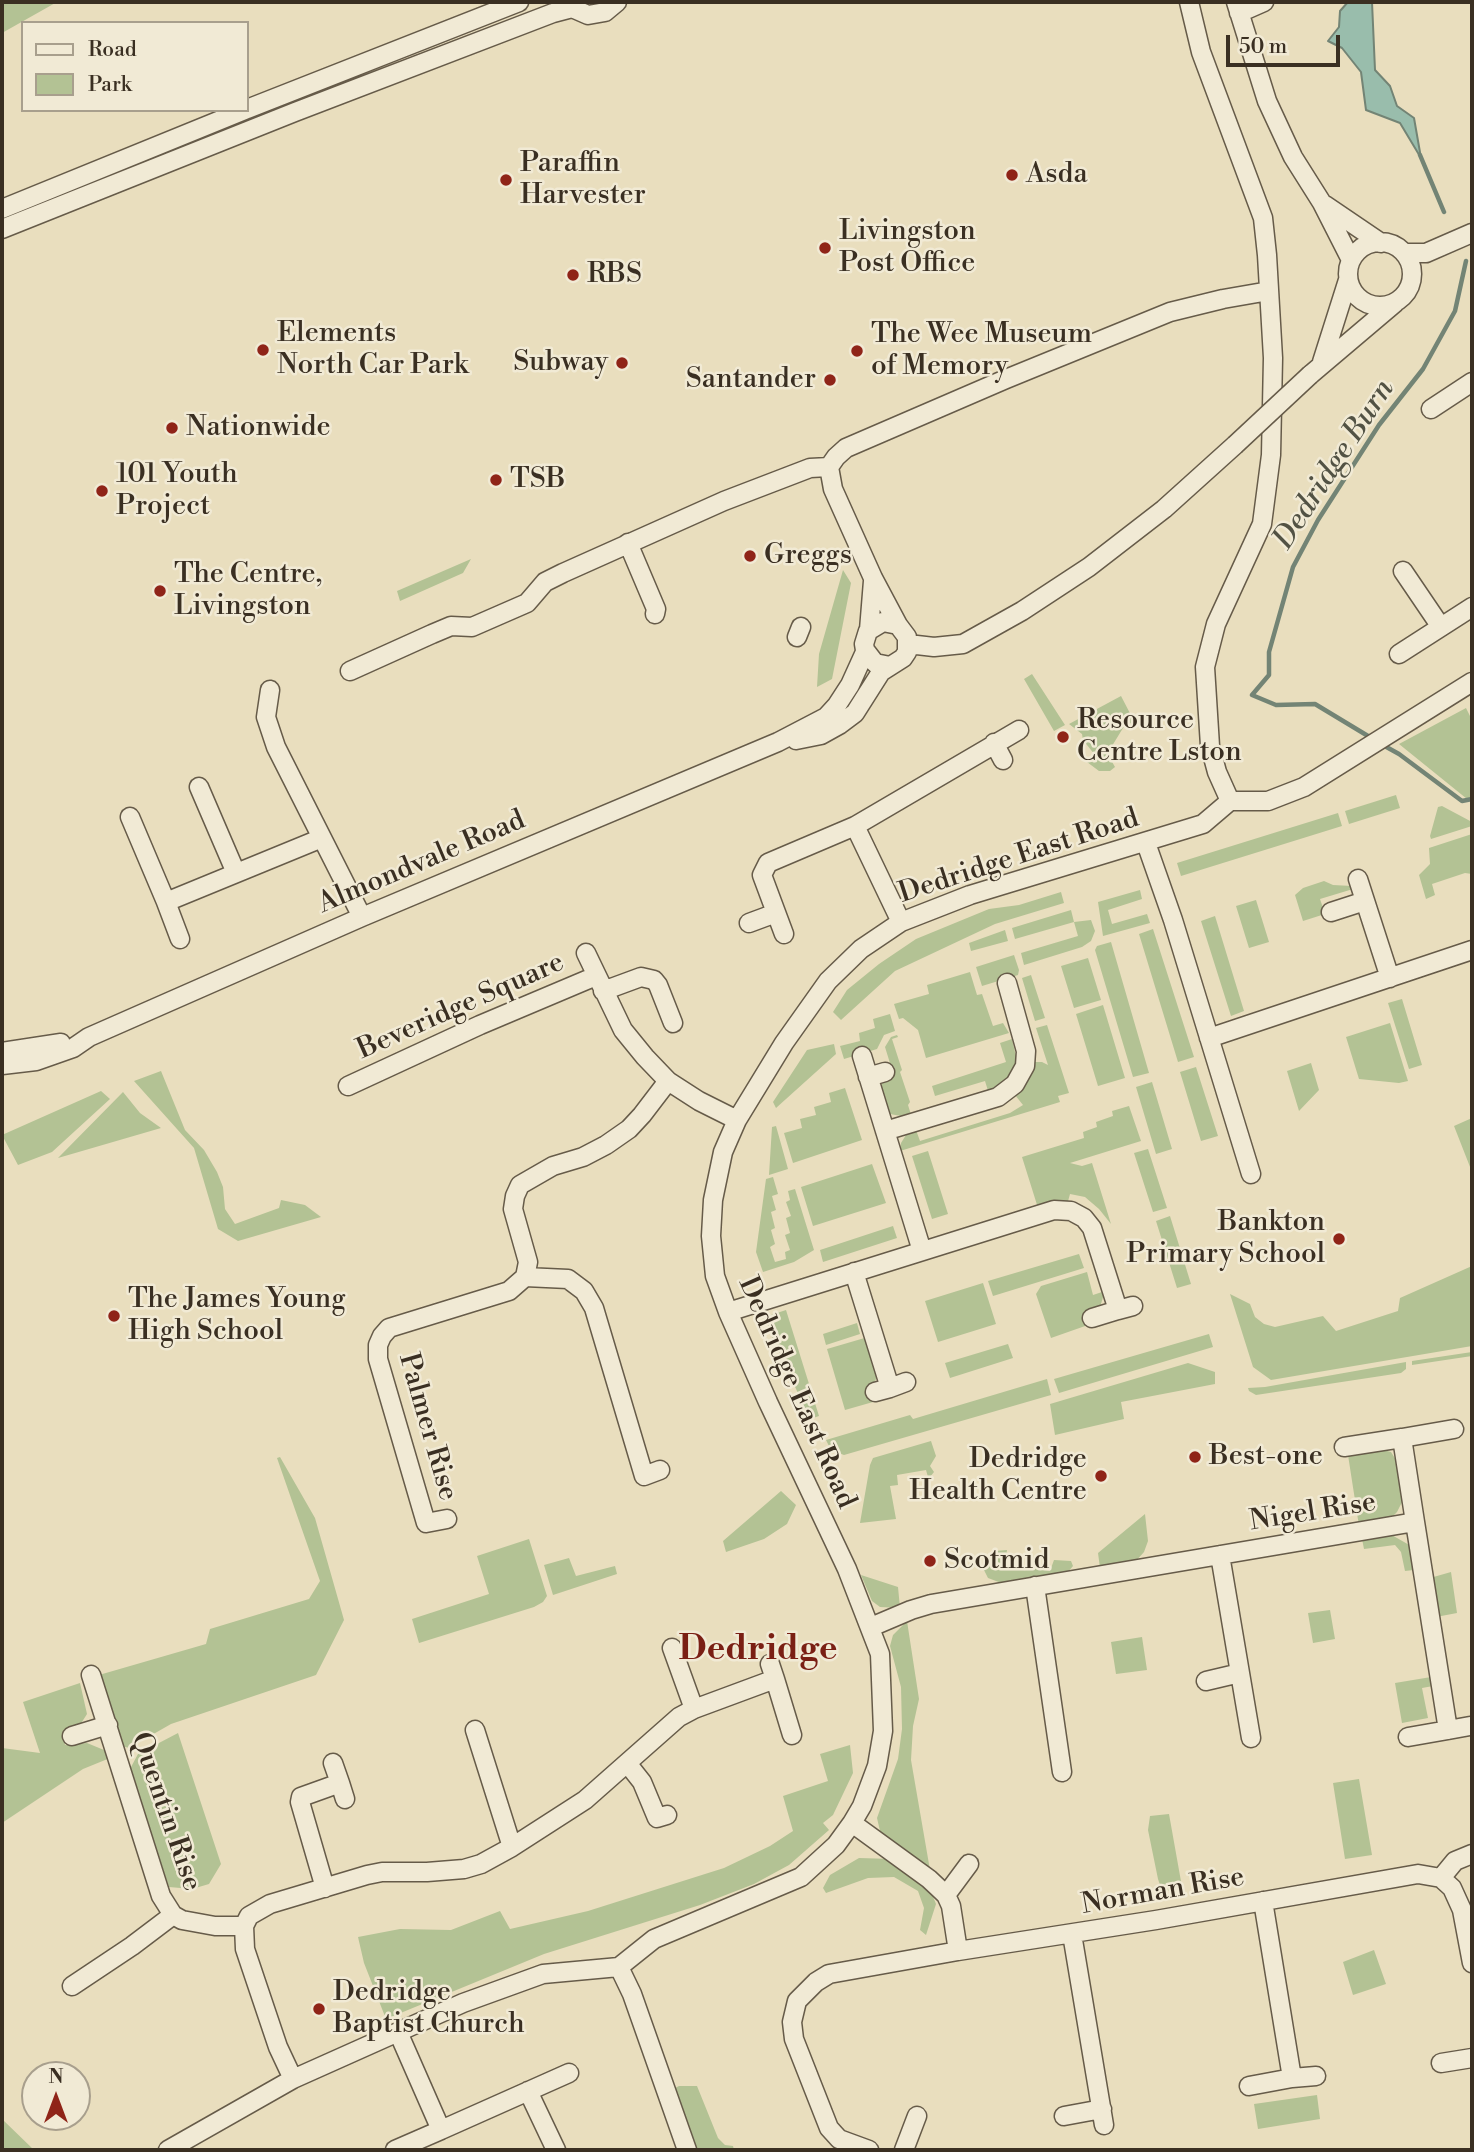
<!DOCTYPE html>
<style>
body{margin:0}
#map{position:relative;width:1474px;height:2152px;overflow:hidden;background:#e9debe;font-family:"Libre Bodoni",serif}
canvas{display:block}
.frame{position:absolute;inset:0;border:4px solid #3a2f22;pointer-events:none}
.legend{position:absolute;left:21px;top:21px;width:228px;height:91px;box-sizing:border-box;background:#f1ead5;border:2px solid #a89f8d;margin:0;padding:9px 12px;list-style:none;font-size:21px;color:#3a2f22}
.legend li{display:flex;align-items:center;gap:14px;height:35px}
.legend b{width:35px;border:2px solid #a89f8d}
.north{position:absolute;left:21px;top:2061px;width:70px;height:70px;box-sizing:border-box;background:#f1ead5;border:2px solid #a89f8d;border-radius:50%;rotate:0deg;font-size:19px;font-weight:700;line-height:28px;text-align:center;color:#3a2f22}
.north::after{content:'';display:block;margin:auto;width:24px;height:32px;background:#8f2418;clip-path:polygon(50% 0,100% 100%,50% 72%,0 100%)}
.scale{position:absolute;left:1226px;top:35px;width:114px;height:32px;box-sizing:border-box;border:4px solid #3a2f22;border-top:0;padding-left:9px;font-size:21px;line-height:24px;white-space:nowrap;color:#3a2f22;-webkit-text-stroke:5px #f1ead5;paint-order:stroke}
</style>
<div id="map">
<canvas width="1474" height="2152"></canvas>
<div class="frame"></div>
<ul class="legend">
<li><b style="height:9px;background:#f1ead5"></b>Road</li>
<li><b style="height:19px;background:#b3c294"></b>Park</li>
</ul>
<div class="north">N</div>
<div class="scale">50 m</div>
</div>
<script>
const g = document.querySelector('canvas').getContext('2d');
g.lineJoin = 'round';
function paint(path, color) {
  g.fillStyle = color;
  g.fill(path, 'evenodd');
}
function poly(rows) {
  const path = new Path2D();
  for (const r of rows) {
    if (r.length === 3) {
      path.moveTo(r[0] + r[2], r[1]);
      path.arc(r[0], r[1], r[2], 0, 2 * Math.PI);
      continue;
    }
    path.moveTo(r[0], r[1]);
    for (let i = 2; i < r.length; i += 2) path.lineTo(r[i], r[i + 1]);
  }
  return path;
}
function trace(path, color, width, dash) {
  g.strokeStyle = color;
  g.lineWidth = width;
  g.lineCap = dash ? 'butt' : 'round';
  g.setLineDash(dash || []);
  g.stroke(path);
}
function drawText(font, color, halo, rows, align = 'center') {
  g.font = font + ' "Libre Bodoni",serif';
  g.lineWidth = 5;
  g.setLineDash([]);
  g.textBaseline = 'middle';
  g.strokeStyle = halo;
  g.fillStyle = color;
  for (const [text, x, y, turn = 0] of rows) {
    g.save();
    g.translate(x, y);
    g.rotate((+turn || 0) * Math.PI / 180);
    g.textAlign = isNaN(turn) ? turn : align;
    if (halo) g.strokeText(text, 0, 0);
    g.fillText(text, 0, 0);
    g.restore();
  }
}
paint(poly([
 [2,2,57,2,2,33],
 [471,559,463,573,400,601,397,591],
 [843,570,851,583,832,679,817,687,819,654],
 [1032,674,1065,725,1054,731,1024,679],
 [1121,696,1134,721,1123,728,1112,746,1111,760,1115,767,1110,771,1099,771,1087,762,1095,755,1083,740,1082,734,1069,724],
 [1466,708,1472,720,1472,803,1399,744],
 [1396,795,1400,808,1349,824,1345,811],
 [1442,806,1472,822,1472,826,1431,839,1430,836,1438,807],
 [1338,813,1342,826,1181,876,1177,863],
 [1472,834,1472,874,1465,873,1432,884,1435,895,1426,899,1419,875,1430,864,1429,848],
 [1324,881,1333,885,1352,886,1353,889,1320,899,1325,914,1303,921,1295,895,1303,888],
 [1140,890,1142,899,1108,910,1112,924,1147,914,1150,923,1103,936,1098,902],
 [1061,892,1064,903,995,924,895,971,841,1020,833,1012,847,990,879,964,916,939,989,909,1019,905],
 [1256,900,1269,942,1249,948,1236,906],
 [1071,910,1074,922,1091,920,1095,931,1091,941,1082,947,1024,965,1021,953,1078,936,1074,922,1015,939,1012,928],
 [1215,916,1244,1011,1231,1016,1201,921],
 [1153,929,1194,1057,1178,1062,1139,934],
 [1005,930,1008,941,971,951,969,943],
 [1111,942,1149,1073,1133,1077,1095,950,1097,946],
 [1014,955,1019,970,1018,975,982,986,976,967],
 [1088,958,1101,1000,1074,1008,1061,966],
 [970,972,977,995,982,994,993,1026,1003,1023,1009,1033,926,1058,918,1030,903,1018,899,1019,894,1004,929,994,927,985],
 [1031,975,1045,1018,1035,1021,1022,978],
 [1402,999,1422,1065,1409,1069,1388,1003],
 [1103,1005,1125,1078,1098,1086,1076,1014],
 [890,1014,895,1031,884,1035,877,1049,844,1059,840,1046,860,1041,859,1033,875,1028,873,1019],
 [1390,1023,1408,1081,1399,1083,1359,1079,1346,1037],
 [1047,1025,1069,1093,1058,1096,1060,1102,900,1151,901,1143,906,1135,916,1130,920,1141,1010,1113,1023,1105,1015,1095,1032,1062,1042,1062,1048,1065,1036,1028],
 [897,1035,898,1037,892,1039,902,1070,900,1072,910,1102,908,1105,912,1118,890,1114,883,1106,879,1093,882,1083,893,1073,885,1047,891,1037],
 [1012,1039,1017,1061,1013,1073,1003,1086,989,1094,985,1081,935,1096,932,1086,1006,1062,1000,1043],
 [834,1044,836,1054,776,1108,773,1102,807,1050],
 [1311,1063,1319,1090,1299,1111,1287,1071],
 [1196,1067,1218,1136,1201,1141,1180,1072],
 [161,1071,185,1130,204,1150,217,1172,223,1187,225,1209,235,1224,279,1208,281,1200,305,1205,321,1217,238,1241,218,1229,194,1148,134,1081],
 [1152,1082,1172,1149,1156,1154,1136,1087],
 [845,1088,862,1140,793,1163,784,1133,802,1128,800,1119,816,1115,814,1107,831,1102,829,1093],
 [101,1091,110,1099,52,1152,18,1165,2,1135],
 [123,1092,140,1113,161,1128,58,1158],
 [1129,1106,1141,1141,1070,1163,1082,1166,1092,1163,1111,1224,1099,1209,1085,1197,1070,1194,1067,1205,1038,1208,1022,1157,1084,1138,1083,1132,1097,1127,1096,1122,1113,1116,1112,1111],
 [1472,1118,1472,1172,1454,1126],
 [776,1126,788,1169,769,1175,772,1127],
 [1148,1149,1167,1208,1153,1212,1134,1153],
 [928,1151,948,1214,932,1219,912,1156],
 [872,1164,886,1203,813,1226,801,1187],
 [773,1177,778,1194,772,1196,776,1210,771,1212,775,1228,771,1230,775,1244,770,1247,775,1262,786,1259,785,1252,790,1250,785,1235,790,1233,786,1218,791,1216,786,1202,790,1200,788,1191,795,1189,814,1250,794,1262,763,1272,756,1252,766,1179],
 [1170,1216,1191,1284,1177,1288,1156,1221],
 [893,1226,897,1238,823,1262,820,1250],
 [1079,1254,1084,1268,993,1296,988,1281],
 [1472,1266,1472,1346,1271,1380,1253,1367,1230,1294,1250,1304,1255,1317,1264,1324,1275,1327,1323,1316,1336,1331,1398,1311,1400,1298],
 [1087,1272,1093,1295,1105,1291,1100,1307,1084,1311,1088,1325,1051,1338,1036,1294,1041,1286],
 [983,1283,996,1324,938,1342,925,1301],
 [786,1310,819,1416,810,1419,770,1333,765,1317],
 [857,1323,860,1334,826,1345,823,1334],
 [1209,1334,1213,1347,1059,1393,1054,1379],
 [868,1337,879,1373,875,1381,869,1386,873,1402,845,1410,827,1349],
 [1008,1344,1013,1358,950,1378,945,1363],
 [1472,1352,1472,1356,1412,1365,1412,1361],
 [1406,1362,1406,1369,1401,1373,1256,1395,1249,1391,1248,1388,1265,1387],
 [1188,1363,1215,1372,1215,1384,1121,1402,1124,1419,1055,1435,1050,1404],
 [1047,1379,1051,1395,844,1455,831,1450,826,1440,910,1415,913,1419],
 [931,1441,936,1456,930,1466,934,1472,930,1477,928,1477,926,1470,897,1475,898,1485,890,1486,896,1519,860,1523,870,1465,873,1458],
 [1380,1449,1391,1452,1396,1460,1403,1500,1397,1512,1388,1521,1359,1526,1348,1455],
 [280,1457,315,1518,344,1620,316,1675,171,1724,129,1748,122,1746,99,1675,206,1644,210,1629,309,1599,320,1581,277,1458],
 [781,1491,796,1505,787,1524,764,1539,726,1552,723,1541],
 [1145,1514,1148,1541,1144,1552,1135,1562,1100,1568,1098,1553],
 [1390,1534,1411,1546,1414,1570,1405,1571,1401,1552,1395,1545,1364,1549,1362,1539],
 [529,1539,547,1596,543,1602,534,1607,419,1643,412,1619,489,1594,477,1556],
 [1007,1550,1005,1563,1050,1571,1054,1560,1071,1561,1073,1566,1067,1573,1004,1584,988,1578,983,1568,986,1559,995,1551],
 [569,1558,576,1576,615,1566,617,1574,553,1595,544,1565],
 [1451,1572,1457,1613,1436,1617,1430,1578],
 [861,1575,898,1587,900,1608,880,1607,872,1601],
 [1330,1610,1335,1639,1313,1643,1308,1613],
 [907,1621,919,1699,913,1726,911,1760,930,1870,889,1842,880,1831,877,1818,898,1759,902,1729,901,1687,890,1646,893,1635],
 [1142,1637,1147,1670,1116,1674,1111,1642],
 [1431,1677,1433,1686,1422,1688,1428,1718,1402,1723,1395,1683],
 [80,1683,87,1714,80,1725,62,1733,65,1745,87,1743,104,1750,110,1758,83,1769,2,1823,2,1748,40,1753,23,1702],
 [178,1733,221,1864,209,1884,192,1889,169,1887,130,1769,138,1754],
 [850,1745,853,1773,833,1815,823,1823,829,1830,789,1865,754,1884,700,1905,544,1954,386,2019,364,1963,358,1937,400,1929,451,1930,500,1911,510,1929,588,1911,724,1868,770,1846,793,1831,783,1796,828,1781,820,1754],
 [1359,1779,1372,1855,1345,1859,1333,1783],
 [1169,1814,1182,1887,1174,1887,1169,1891,1161,1888,1158,1879,1148,1830,1150,1816],
 [859,1858,893,1859,928,1884,936,1904,926,1935,920,1930,924,1908,918,1891,894,1877,868,1878,826,1893,823,1888,830,1875],
 [1374,1950,1386,1984,1353,1995,1343,1962],
 [679,2086,697,2086,718,2138,725,2145,733,2146,734,2150,697,2150,675,2088],
 [1317,2095,1320,2119,1258,2129,1254,2104],
 [2,2119,34,2150,2,2150]
]), '#b3c294');
const water = poly([
 [1348,2,1372,2,1375,70,1390,86,1397,106,1414,118,1421,158,1400,123,1366,110,1361,72,1342,48,1328,41,1339,27,1340,11,1348,2]
]);
paint(water, '#99bdac');
trace(water, '#738475', 2);
trace(poly([
 [1420,155,1444,212],
 [1373,739,1315,704,1276,705,1252,695,1269,675,1269,652,1293,567,1318,520,1379,425,1423,369,1455,311,1466,261],
 [1381,744,1399,754,1462,801,1472,799]
]), '#738475', 4.5);
const minor = poly([
 [566,2,572,8,588,15,605,12,617,2],
 [1189,2,1201,52,1263,218,1267,255,1273,358,1271,455,1262,524,1216,624,1205,667,1210,746,1217,772,1230,801],
 [1236,2,1267,101,1293,157,1322,203,1351,260],
 [1239,13,1264,2],
 [247,109,519,2],
 [1325,205,1381,243],
 [2,209,245,110],
 [2,229,295,112,553,13,572,8],
 [1380,274,32],
 [1404,253,1426,253,1472,233],
 [1322,362,1348,280],
 [1310,375,1395,303],
 [1431,409,1472,382],
 [628,543,656,609,655,614],
 [1403,571,1441,627],
 [898,625,873,578,833,489,829,467,836,457,846,448,1006,379,1170,312,1223,299,1269,291],
 [869,630,873,581],
 [797,637,801,627],
 [908,644,934,647,963,644,1022,611,1089,567,1164,509,1235,445],
 [1399,654,1472,607],
 [350,671,432,634,451,626,472,627,527,603,545,582,563,573,724,501,810,468,829,467],
 [270,690,266,717,276,747,362,917],
 [796,740,821,735,839,725,855,713,881,672,903,658,907,652,907,637,898,625,883,622,868,631,864,644,865,650,875,663,890,666],
 [994,743,1003,760],
 [199,787,236,873],
 [130,817,166,902,322,838],
 [855,826,901,922],
 [1146,843,1173,920,1251,1174],
 [1358,879,1390,978],
 [166,902,180,939],
 [1331,912,1365,901],
 [749,923,776,913],
 [784,934,762,875,768,863,855,826,1019,730],
 [586,953,623,1030,645,1057,668,1081,699,1101,737,1120],
 [603,991,641,977,654,980,658,985,673,1023],
 [1209,1038,1472,950],
 [2,1052,61,1043],
 [862,1056,922,1251],
 [2,1065,36,1061,73,1048,89,1037,362,917,778,742,826,717,837,705,850,685,865,652],
 [868,1077,885,1072],
 [348,1086,480,1025,596,976],
 [885,1131,998,1097,1015,1084,1025,1066,1026,1051,1007,983],
 [854,1272,890,1388,875,1392],
 [728,1312,1054,1210,1071,1211,1084,1218,1092,1228,1118,1310,1133,1306],
 [1092,1318,1118,1310],
 [890,1388,906,1382],
 [1402,1438,1454,1429],
 [660,1470,644,1476,594,1308,584,1291,568,1279,525,1277,528,1262,513,1209,515,1196,520,1185,553,1166,583,1157,606,1145,629,1129,642,1115,668,1081],
 [447,1519,426,1523,378,1359,378,1345,382,1336,389,1328,509,1291,525,1277],
 [1415,1522,1448,1730,1470,1726],
 [1220,1555,1251,1738],
 [1035,1586,1062,1772],
 [871,1627,911,1610,931,1604,1415,1522,1402,1438,1344,1447],
 [672,1648,694,1709],
 [91,1675,161,1896,173,1915,182,1920,215,1926,244,1926],
 [775,1679,792,1735],
 [1206,1681,1240,1673],
 [475,1730,512,1847],
 [72,1736,108,1725],
 [1408,1737,1448,1730],
 [627,1763,642,1782,657,1818,667,1815],
 [340,1783,345,1799],
 [852,1823,929,1879,946,1895,951,1906,958,1951,1156,1920,1418,1874,1441,1878,1452,1888,1462,1910,1472,1963],
 [1441,1878,1455,1861,1472,1854],
 [325,1888,300,1802,301,1797,340,1783,333,1763],
 [946,1895,969,1864],
 [1263,1901,1292,2078,1316,2076],
 [1072,1934,1104,2125],
 [619,1967,654,1939,801,1877,836,1845,852,1823,862,1806,877,1766,883,1731,880,1654,847,1569,768,1402,728,1312,715,1276,711,1236,713,1200,723,1152,737,1120,784,1043,828,981,861,949,901,922,970,895,1203,824,1230,801,1268,801,1304,787,1472,682],
 [619,1967,632,1994,687,2150],
 [72,1986,132,1946,173,1915],
 [398,2032,441,2130,569,2073],
 [1441,2063,1472,2058],
 [293,2079,278,2047,245,1949,244,1926,249,1916,270,1904,367,1875,382,1872,427,1872,464,1869,481,1864,512,1847,585,1800,679,1717,694,1709,775,1679,770,1664],
 [1249,2086,1292,2078],
 [528,2091,556,2150],
 [1064,2116,1102,2109],
 [168,2150,293,2079,463,2003,543,1974,619,1967],
 [395,2150,441,2130],
 [869,2150,839,2139,829,2128,794,2039,792,2022,797,2001,816,1982,829,1974,958,1951],
 [904,2150,917,2116]
]);
trace(minor, '#665b49', 21);
trace(minor, '#f1ead5', 18);
const minorBridge = poly([
 [1235,445,1310,375]
]);
trace(minorBridge, '#665b49', 21, []);
trace(minorBridge, '#f1ead5', 18);
for (const [x, y, r, color] of [
 [1012,175,7,"#8f2418"],
 [506,180,7,"#8f2418"],
 [825,248,7,"#8f2418"],
 [573,275,7,"#8f2418"],
 [263,350,7,"#8f2418"],
 [857,351,7,"#8f2418"],
 [622,363,7,"#8f2418"],
 [830,380,7,"#8f2418"],
 [172,428,7,"#8f2418"],
 [496,480,7,"#8f2418"],
 [102,491,7,"#8f2418"],
 [750,556,7,"#8f2418"],
 [160,591,7,"#8f2418"],
 [1063,737,7,"#8f2418"],
 [1339,1239,7,"#8f2418"],
 [114,1316,7,"#8f2418"],
 [1195,1457,7,"#8f2418"],
 [1101,1476,7,"#8f2418"],
 [930,1561,7,"#8f2418"],
 [319,2009,7,"#8f2418"]
]) {
  const dot = new Path2D();
  dot.arc(x, y, r, 0, 2 * Math.PI);
  g.fillStyle = color;
  g.fill(dot);
  trace(dot, '#f1ead5', 2.5);
}
drawText('28px', '#3a2f22', '#f1ead5', [
 ["Paraffin",520,164],
 ["Harvester",520,196],
 ["Asda",1026,175],
 ["Livingston",839,232],
 ["Post Office",839,264],
 ["RBS",587,275],
 ["Elements",277,334],
 ["North Car Park",277,366],
 ["The Wee Museum",871,335],
 ["of Memory",871,367],
 ["Subway",608,363,"right"],
 ["Santander",816,380,"right"],
 ["Nationwide",186,428],
 ["101 Youth",116,475],
 ["Project",116,507],
 ["TSB",510,480],
 ["Greggs",764,556],
 ["The Centre,",174,575],
 ["Livingston",174,607],
 ["Resource",1077,721],
 ["Centre Lston",1077,753],
 ["Bankton",1325,1223,"right"],
 ["Primary School",1325,1255,"right"],
 ["The James Young",128,1300],
 ["High School",128,1332],
 ["Best-one",1209,1457],
 ["Dedridge",1087,1460,"right"],
 ["Health Centre",1087,1492,"right"],
 ["Scotmid",944,1561],
 ["Dedridge",333,1993],
 ["Baptist Church",333,2025]
], 'left');
drawText('28px', '#3a2f22', '#f1ead5', [
 ["Dedridge East Road",1019,857,-18],
 ["Almondvale Road",422,863,-23],
 ["Beveridge Square",461,1007,-24],
 ["Dedridge East Road",796,1393,66],
 ["Palmer Rise",427,1427,74],
 ["Nigel Rise",1313,1513,-9],
 ["Quentin Rise",165,1812,71],
 ["Norman Rise",1163,1892,-10]
]);
drawText('italic 30px', '#525244', '#f1ead5', [
 ["Dedridge Burn",1335,465,-57]
]);
drawText('bold 35px', '#7a1f14', '#f1ead5', [
 ["Dedridge",758,1651]
]);
</script>
